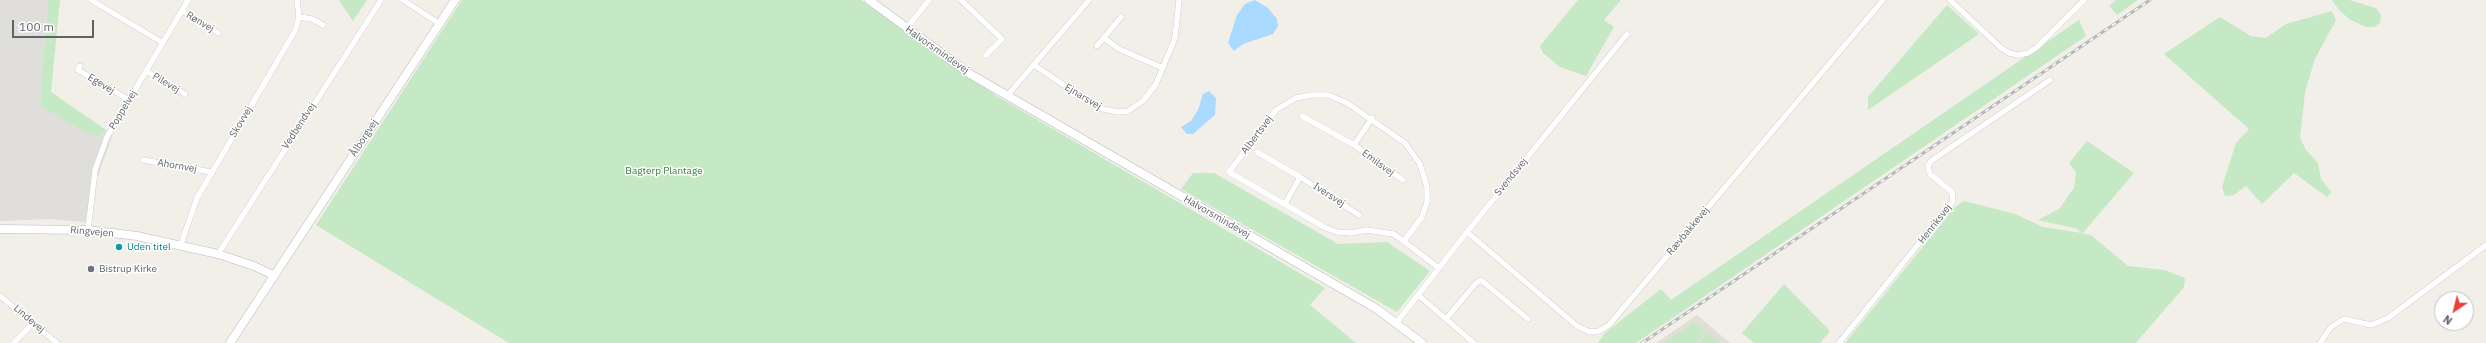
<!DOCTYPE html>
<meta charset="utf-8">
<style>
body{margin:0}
#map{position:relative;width:2486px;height:343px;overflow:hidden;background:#f1efe8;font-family:"IBM Plex Sans",sans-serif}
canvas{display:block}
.north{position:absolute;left:2434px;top:291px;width:40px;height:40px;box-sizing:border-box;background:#fff;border:1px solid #bfc1c3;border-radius:50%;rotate:215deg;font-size:11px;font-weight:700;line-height:16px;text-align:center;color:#5f6368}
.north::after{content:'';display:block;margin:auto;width:14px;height:18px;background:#ea4335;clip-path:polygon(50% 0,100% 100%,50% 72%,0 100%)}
.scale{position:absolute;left:12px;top:20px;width:82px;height:18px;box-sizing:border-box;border:2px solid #5f6368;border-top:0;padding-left:5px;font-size:12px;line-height:14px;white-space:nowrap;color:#5f6368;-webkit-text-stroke:3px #fff;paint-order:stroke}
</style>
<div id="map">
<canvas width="2486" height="343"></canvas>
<div class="north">N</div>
<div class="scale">100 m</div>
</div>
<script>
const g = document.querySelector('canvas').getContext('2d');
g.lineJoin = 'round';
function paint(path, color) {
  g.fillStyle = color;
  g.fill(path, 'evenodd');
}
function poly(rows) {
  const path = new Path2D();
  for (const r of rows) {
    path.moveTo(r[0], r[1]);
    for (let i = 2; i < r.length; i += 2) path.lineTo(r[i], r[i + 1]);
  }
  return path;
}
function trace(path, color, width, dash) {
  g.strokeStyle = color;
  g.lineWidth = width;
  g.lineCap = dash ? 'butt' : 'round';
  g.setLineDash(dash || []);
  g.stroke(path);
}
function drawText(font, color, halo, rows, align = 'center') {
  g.font = font + ' "IBM Plex Sans",sans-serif';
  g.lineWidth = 3;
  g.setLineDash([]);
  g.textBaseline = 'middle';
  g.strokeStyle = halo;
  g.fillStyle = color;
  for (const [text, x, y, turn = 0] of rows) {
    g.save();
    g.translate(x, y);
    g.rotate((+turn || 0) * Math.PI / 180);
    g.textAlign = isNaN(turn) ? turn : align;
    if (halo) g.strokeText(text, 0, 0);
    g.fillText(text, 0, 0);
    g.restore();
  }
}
paint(poly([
 [0,0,48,0,40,106,99,137,106,130,113,134,95,184,92,223,52,219,0,221]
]), '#e0deda');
paint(poly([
 [1697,315,1730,343,1656,343]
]), '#e1ded6');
paint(poly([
 [48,0,60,0,51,92,106,130,99,137,87,133,40,106],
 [339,0,367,0,353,21],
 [462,0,861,0,995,95,1325,288,1310,305,1356,343,509,343,316,225],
 [1578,0,1621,0,1604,20,1614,27,1586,76,1560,67,1543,53,1540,46],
 [2116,0,2138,0,2117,15,2109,6],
 [2332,0,2349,0,2376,8,2381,15,2380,23,2374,27,2366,27,2349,19,2339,10],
 [1947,5,1979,34,1868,110,1868,97],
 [2332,11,2336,20,2315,59,2305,92,2300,138,2306,150,2318,163,2321,179,2331,192,2327,197,2294,173,2262,204,2246,186,2234,195,2225,196,2222,187,2230,162,2236,143,2249,129,2164,54,2220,17,2251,36,2266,38,2286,24],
 [2079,20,2086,36,1636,343,1598,343,1605,333,1661,289,1671,300],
 [2087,141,2134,173,2082,234,2091,235,2128,266,2164,270,2185,278,2184,287,2136,343,1845,343,1955,207,1964,201,2015,214,2043,227,2082,233,2077,229,2038,220,2059,209,2074,188,2076,172,2069,163],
 [1193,173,1214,173,1338,244,1387,242,1430,271,1397,312,1181,189],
 [1784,284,1830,331,1820,343,1754,343,1742,333],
 [1694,322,1705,332,1695,343,1664,343],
 [1708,333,1720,343,1699,343]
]), '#c5e8c5');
paint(poly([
 [1255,0,1268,8,1277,19,1278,26,1273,34,1243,44,1234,51,1228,43,1237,15,1245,4],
 [1209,91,1216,98,1215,115,1193,134,1187,134,1181,127,1191,121,1198,110,1203,94]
]), '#aadaff');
const street = poly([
 [91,0,163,43],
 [403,0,440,24],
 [961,0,1002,39,986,55],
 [1950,0,2000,47,2009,53,2018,55,2028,53,2037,47,2084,0],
 [182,11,218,33],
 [299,17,312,19,323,25],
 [906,29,929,0],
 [1104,38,1119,49,1163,68],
 [1097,46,1121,17],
 [1034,65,1098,108,1118,112,1128,111,1144,100,1156,84,1175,38,1179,0],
 [80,66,78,70,129,100],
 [146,71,185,94],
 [1007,96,1089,0],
 [1302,116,1354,145,1403,180],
 [1354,145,1372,118],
 [1257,152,1300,177],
 [143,160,211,172],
 [1285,204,1300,177,1359,215],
 [88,230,95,170,107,137,188,0],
 [1467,232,1577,326,1590,332,1599,331,1609,325,1883,0],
 [1404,241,1422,217,1427,202,1427,187,1420,164,1405,143,1347,103,1328,95,1311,95,1296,98,1276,110,1229,172,1324,227,1337,232,1351,233,1366,230,1394,234,1439,268],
 [181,244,197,198,295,31,299,17,297,0],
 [218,254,381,0],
 [1418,295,1474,343],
 [0,296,57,343],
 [1446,319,1476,283,1481,280,1528,319],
 [1397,322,1467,232,1627,34],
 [14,343,33,323],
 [1839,343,1953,201,1952,192,1930,174,1928,166,1931,161,2050,80],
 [2320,343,2331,327,2344,319,2371,325,2388,318,2486,245]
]);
const secondary = poly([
 [869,0,970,74,1377,309,1422,343],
 [0,229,88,230,137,236,218,254,254,266,273,275],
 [230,343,455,0]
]);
trace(street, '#b5b8bc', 6);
trace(secondary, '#b6babf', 9);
trace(street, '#fff', 5.5);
trace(secondary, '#fff', 8);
const rail = poly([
 [1642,343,2150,0]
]);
trace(rail, '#b6b7b8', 3);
trace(rail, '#fff', 1.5, [4.5]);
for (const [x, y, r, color] of [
 [119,247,4,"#0f9aa8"],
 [91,269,4,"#6b7280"]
]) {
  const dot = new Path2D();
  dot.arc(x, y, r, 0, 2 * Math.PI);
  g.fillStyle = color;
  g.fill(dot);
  trace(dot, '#fff', 1.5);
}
drawText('10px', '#5f6368', '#fff', [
 ["Rønvej",200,22,31],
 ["Halvorsmindevej",937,50,35],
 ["Pilevej",166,83,30],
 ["Egevej",101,84,31],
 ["Ejnarsvej",1083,97,31],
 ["Poppelvej",123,110,-59],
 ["Skovvej",241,122,-59],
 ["Vedbendvej",299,126,-57],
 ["Albertsvej",1257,135,-53],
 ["Ålborgvej",364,138,-57],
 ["Emilsvej",1378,163,36],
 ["Ahornvej",177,166,10],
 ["Svendsvej",1511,177,-51],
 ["Iversvej",1329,195,33],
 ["Halvorsmindevej",1217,217,30],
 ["Henriksvej",1935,224,-52],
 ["Rævbakkevej",1688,231,-50],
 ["Ringvejen",92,232,5],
 ["Lindevej",29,319,40]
]);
drawText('10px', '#348238', '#fff', [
 ["Bagterp Plantage",664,171]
]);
drawText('10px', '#0d838f', '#fff', [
 ["Uden titel",127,247]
], 'left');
drawText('10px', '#5b616d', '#fff', [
 ["Bistrup Kirke",99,269]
], 'left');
</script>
